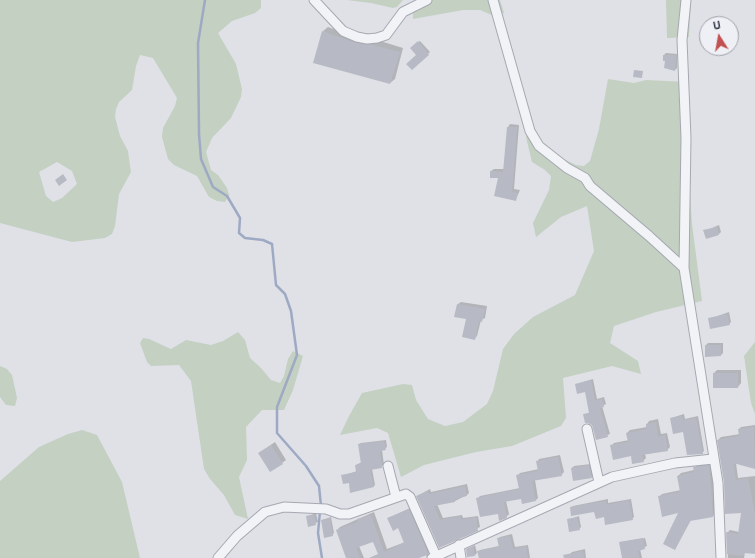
<!DOCTYPE html>
<style>
body{margin:0}
#map{position:relative;width:755px;height:558px;overflow:hidden;background:#e0e1e7;font-family:"Space Grotesk",sans-serif}
canvas{display:block}
.north{position:absolute;left:699px;top:16px;width:40px;height:40px;box-sizing:border-box;background:#eff0f5;border:1px solid #a0a2ab;border-radius:50%;rotate:349deg;font-size:11px;font-weight:700;line-height:16px;text-align:center;color:#2a2e3d}
.north::after{content:'';display:block;margin:auto;width:14px;height:18px;background:#c15150;clip-path:polygon(50% 0,100% 100%,50% 72%,0 100%)}
</style>
<div id="map">
<canvas width="755" height="558"></canvas>
<div class="north">U</div>
</div>
<script>
const g = document.querySelector('canvas').getContext('2d');
g.lineJoin = 'round';
function paint(path, color) {
  g.fillStyle = color;
  g.fill(path, 'evenodd');
}
function poly(rows) {
  const path = new Path2D();
  for (const r of rows) {
    path.moveTo(r[0], r[1]);
    for (let i = 2; i < r.length; i += 2) path.lineTo(r[i], r[i + 1]);
  }
  return path;
}
function trace(path, color, width, dash) {
  g.strokeStyle = color;
  g.lineWidth = width;
  g.lineCap = dash ? 'butt' : 'round';
  g.setLineDash(dash || []);
  g.stroke(path);
}
paint(poly([
 [0,0,261,0,261,8,255,13,232,21,218,33,236,64,242,89,241,97,231,118,212,138,206,152,211,170,218,175,227,188,229,195,225,202,217,201,209,197,197,176,174,165,168,159,162,137,163,128,175,106,177,98,153,58,140,55,136,66,132,90,119,102,116,109,115,117,120,136,128,151,131,172,119,194,115,226,112,234,105,238,72,242,0,223],
 [57,162,72,171,77,184,62,198,53,202,46,196,39,172],
 [347,0,403,0,397,7,393,8,371,3],
 [420,0,500,0,504,13,494,16,480,10,463,10,413,19,413,12],
 [666,0,691,0,689,37,667,38],
 [608,79,634,83,646,80,687,82,689,181,692,224,702,301,656,312,614,326,610,343,638,361,641,374,612,366,563,378,566,418,561,426,512,446,476,452,424,465,401,477,388,433,377,428,340,435,349,416,362,393,403,384,412,385,416,400,428,419,445,426,463,422,487,404,493,391,503,349,514,334,533,317,575,295,594,251,587,206,561,217,536,237,533,223,549,190,551,176,545,170,532,162,526,137,532,128,541,143,557,156,576,165,584,166,590,161,599,129],
 [238,332,245,340,250,358,261,368,271,380,280,383,284,376,288,359,293,351,303,356,293,390,284,410,262,410,246,427,247,460,239,477,248,519,235,515,224,495,210,479,204,469,191,381,179,365,151,366,147,362,140,343,143,338,149,339,171,349,186,340,211,345,223,341],
 [755,342,755,414,751,403,744,356],
 [0,366,7,369,12,375,17,398,15,406,6,405,0,397],
 [82,430,97,435,122,482,140,558,0,558,0,481,39,447,68,434]
]), '#c3d0c2');
paint(poly([
 [328,27,361,39,377,40,403,48,395,79,390,83,323,31],
 [420,41,430,52,412,68,417,55,411,48],
 [666,53,677,54,677,68,675,70,667,60,664,55],
 [510,124,519,125,514,189,520,190,516,199,499,177,491,171,494,169,504,169,508,127],
 [719,225,721,232,719,234,705,231],
 [461,302,487,306,485,318,481,320,477,336,474,339,467,318,458,304],
 [729,312,731,322,729,324,709,319],
 [708,343,723,343,723,353,721,355,706,345],
 [717,370,741,370,741,383,738,387,714,373],
 [593,379,597,399,604,397,606,404,602,406,610,434,596,439,594,427,584,415,590,412,586,391,576,384],
 [684,414,685,419,698,416,704,451,702,453,671,418],
 [658,419,661,434,667,433,670,447,667,450,645,454,646,458,643,461,611,446,614,443,629,440,627,433,630,430,647,427,647,424,649,421],
 [755,425,755,468,736,463,738,478,755,476,755,553,745,552,744,558,728,558,727,533,730,530,739,532,742,512,725,482,718,440,721,437,740,434,739,429,741,427],
 [386,440,387,447,382,450,384,465,372,469,375,485,373,487,350,482,342,476,357,471,356,465,362,462,359,444,361,443],
 [275,442,286,460,282,463,259,453],
 [560,455,564,472,561,475,535,480,538,498,536,500,523,503,522,498,506,501,509,514,506,517,477,499,480,496,520,488,517,476,520,473,539,469,537,462,539,459],
 [712,463,716,513,713,516,691,520,675,549,680,512,659,497,662,494,681,490,678,476,681,473,694,470,694,468,697,465],
 [591,464,593,475,591,477,572,468,574,466],
 [467,484,469,493,467,495,455,501,437,504,443,518,462,515,463,518,478,516,480,527,440,547,417,496,430,489,431,492],
 [608,499,608,503,631,499,634,517,632,519,605,516,595,511,571,508,573,506],
 [412,507,431,550,428,554,430,558,427,558,426,554,417,558,375,558,380,556,373,540,359,546,364,558,347,558,337,530,340,527,374,512,387,549,405,542,399,527,389,518],
 [316,513,318,522,309,525,307,517],
 [579,516,581,527,579,529,568,520],
 [331,517,334,533,332,535,322,520],
 [512,534,515,547,528,545,530,558,480,558,478,552,480,550,499,546,498,539,500,537],
 [645,538,647,546,640,549,642,558,624,558,620,543,621,542],
 [475,545,477,553,475,555,467,550],
 [585,549,586,558,571,558,570,554,572,552]
]), '#0003');
trace(poly([
 [205,0,198,43,199,134,201,159,213,187,227,196,240,218,239,233,245,238,263,240,272,244,276,285,285,294,291,311,297,355,277,407,277,433,306,466,319,486,321,506],
 [320,511,318,533,322,558]
]), '#9eaac4', 2.5);
paint(poly([
 [322,31,356,43,372,45,400,52,390,84,313,63],
 [418,41,429,55,412,70,406,64,416,55,410,48],
 [663,55,676,55,675,71,664,68,665,61,663,61],
 [634,70,643,71,642,78,633,77],
 [507,127,517,127,512,192,518,193,516,201,494,196,498,178,490,178,490,171,503,172],
 [63,174,67,180,59,186,55,180],
 [717,227,719,235,706,239,703,230],
 [457,304,485,309,482,322,479,321,475,340,462,337,466,319,454,317],
 [727,314,730,325,710,329,708,318],
 [705,345,721,345,721,356,705,357],
 [713,373,738,373,738,388,713,388],
 [591,380,595,400,602,399,604,407,600,408,608,437,596,440,592,425,588,423,585,423,583,414,589,413,585,392,577,394,575,384],
 [682,416,683,420,696,418,703,454,687,455,683,432,673,434,670,418],
 [656,422,658,437,665,435,668,451,642,455,644,462,632,464,631,456,613,460,610,445,628,442,626,433,646,429,646,424],
 [754,427,755,469,733,463,736,480,748,478,755,515,755,554,744,553,743,556,727,554,726,532,738,534,741,513,725,514,724,482,717,440,739,436,738,429],
 [384,441,386,450,380,451,382,468,370,470,374,487,350,493,349,483,343,484,341,475,356,472,355,465,361,464,358,444],
 [271,445,283,464,270,472,258,453],
 [558,457,562,476,532,481,536,501,522,504,521,499,504,502,507,518,499,521,498,514,480,517,476,498,519,489,516,475,538,471,536,461],
 [589,465,592,478,573,481,571,468],
 [709,465,713,517,690,521,675,550,663,544,678,513,662,517,658,496,680,492,677,476,694,472,693,467],
 [465,486,467,496,455,499,455,502,434,506,440,520,460,516,461,520,476,517,478,531,439,548,416,496,428,491,429,494],
 [629,500,633,520,605,525,604,517,596,519,594,512,571,516,570,507,606,501,607,505],
 [409,509,428,553,427,555,419,558,369,558,378,554,373,542,356,548,360,558,346,558,336,530,358,522,357,519,371,515,384,552,404,543,398,528,393,531,387,518],
 [314,514,316,525,308,527,306,516],
 [577,517,580,530,569,532,567,519],
 [330,518,333,536,324,538,321,520],
 [510,536,513,549,526,546,528,558,479,558,477,551,499,547,497,538],
 [643,538,645,549,638,551,639,558,622,558,619,542],
 [473,546,475,556,467,557,466,549],
 [583,551,584,558,564,558,563,555]
]), '#b7bac4');
const minor = poly([
 [314,0,343,31,357,37,367,39,377,38,386,35,403,12,427,0],
 [493,0,530,131,539,146,567,168,585,178,590,186,649,236,684,268],
 [686,0,682,40,686,138,684,268,718,483,721,558],
 [587,429,599,482],
 [388,466,396,497],
 [459,545,461,558],
 [218,558,237,536,265,512,284,507,326,509,340,514,349,514,406,494,410,497,436,556],
 [432,558,612,477,675,463,713,459]
]);
trace(minor, '#a6a8b1', 11);
trace(minor, '#f2f3f6', 9);
</script>
